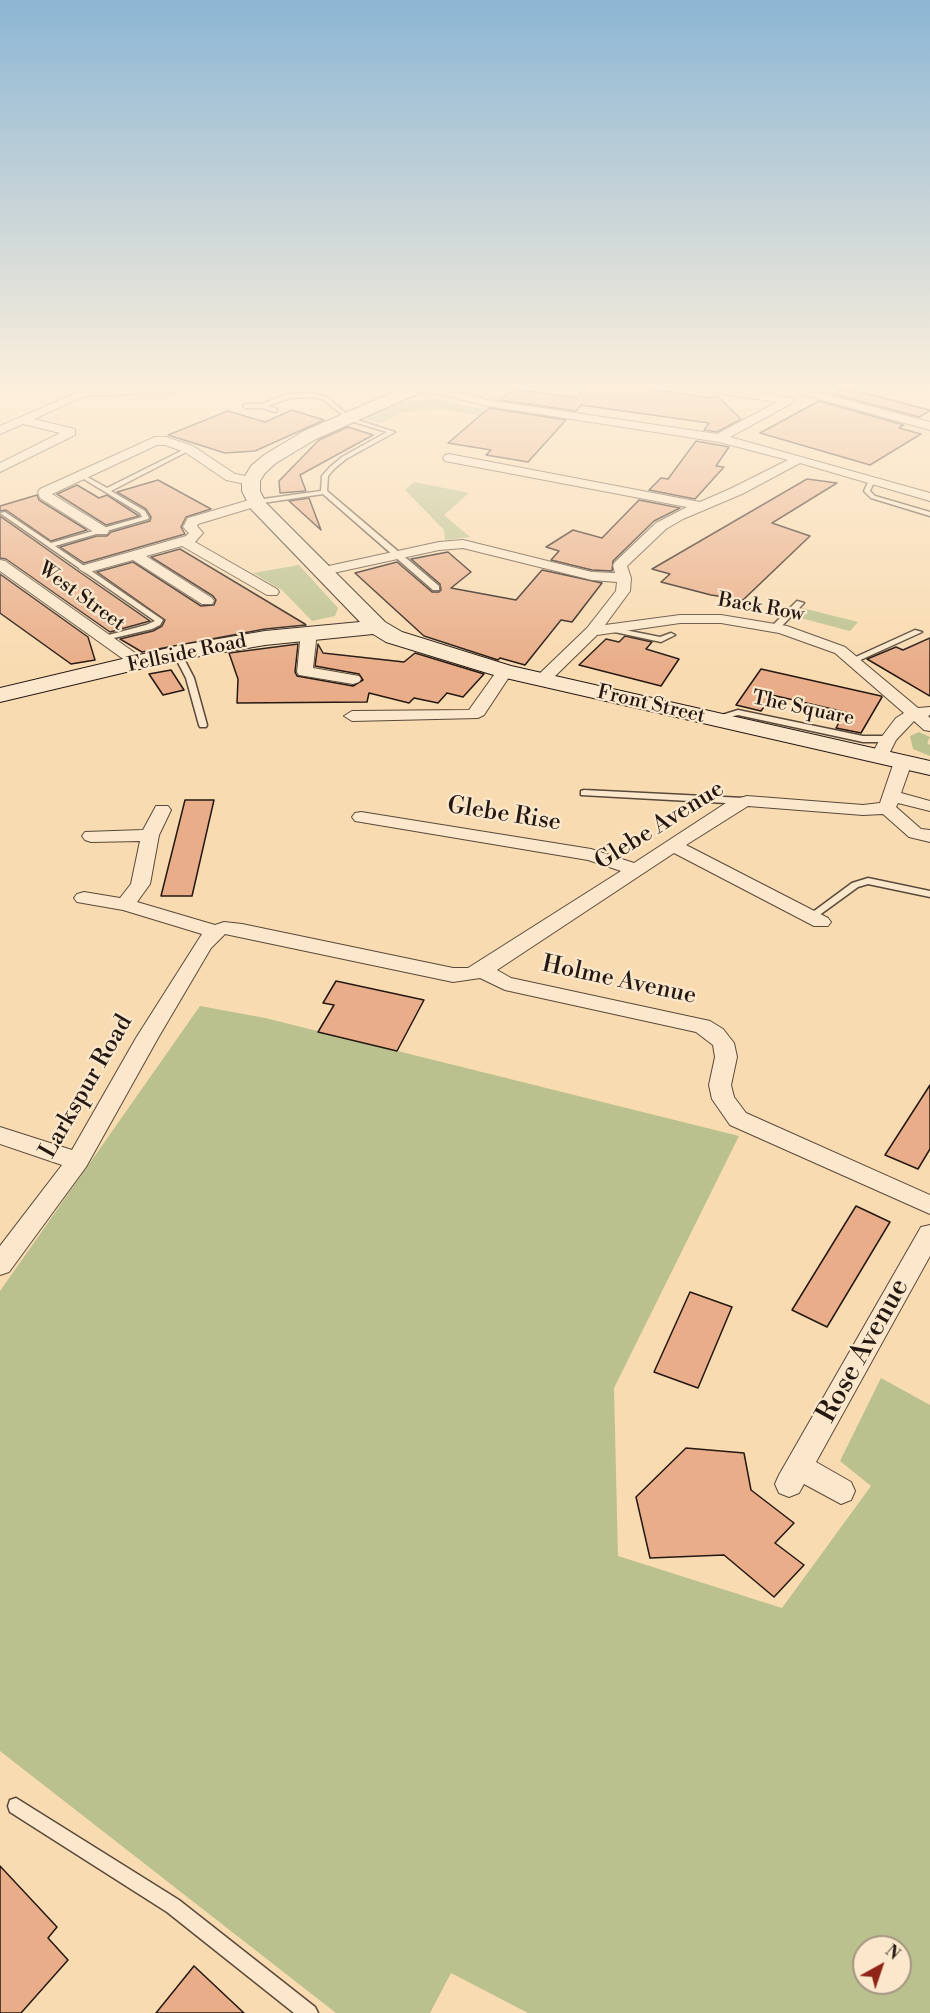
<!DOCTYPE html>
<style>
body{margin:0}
#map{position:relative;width:930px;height:2013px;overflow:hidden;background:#f9dbb1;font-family:"Libre Bodoni",serif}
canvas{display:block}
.north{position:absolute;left:852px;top:1935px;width:60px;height:60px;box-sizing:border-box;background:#fbe8cc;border:2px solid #a59582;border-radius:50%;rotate:40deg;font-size:16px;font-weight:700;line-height:24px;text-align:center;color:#241813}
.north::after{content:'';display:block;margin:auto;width:21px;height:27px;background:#8f2418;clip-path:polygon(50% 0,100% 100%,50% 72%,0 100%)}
</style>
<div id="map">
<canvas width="930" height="2013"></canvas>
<div class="north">N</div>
</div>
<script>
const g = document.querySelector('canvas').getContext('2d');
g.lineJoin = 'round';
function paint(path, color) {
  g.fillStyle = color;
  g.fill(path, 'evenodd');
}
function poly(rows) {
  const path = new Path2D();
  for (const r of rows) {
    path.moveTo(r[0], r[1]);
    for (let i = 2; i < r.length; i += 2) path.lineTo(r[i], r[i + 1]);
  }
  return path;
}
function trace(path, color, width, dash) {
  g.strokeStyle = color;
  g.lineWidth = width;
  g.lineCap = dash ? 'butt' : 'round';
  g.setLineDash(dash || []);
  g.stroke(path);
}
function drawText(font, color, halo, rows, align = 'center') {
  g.font = font + ' "Libre Bodoni",serif';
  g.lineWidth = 4.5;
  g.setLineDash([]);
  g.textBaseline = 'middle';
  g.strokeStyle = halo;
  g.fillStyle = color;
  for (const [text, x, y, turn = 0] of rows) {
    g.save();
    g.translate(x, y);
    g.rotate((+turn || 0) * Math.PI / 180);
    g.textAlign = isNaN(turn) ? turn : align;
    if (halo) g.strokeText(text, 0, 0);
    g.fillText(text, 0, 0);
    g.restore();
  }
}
paint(poly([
 [434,399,486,410,480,416,441,409,404,412,380,423,365,419,404,402],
 [414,482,469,493,444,515,470,537,445,540,444,530,405,490],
 [299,565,338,608,335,616,312,621,282,590,253,573],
 [802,608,858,622,850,631,793,616],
 [919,732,930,737,927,743,930,745,930,756,913,749,910,736],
 [200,1006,265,1018,739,1136,614,1388,618,1556,782,1608,871,1486,840,1461,881,1378,930,1405,930,2013,528,2013,451,1973,430,2013,336,2013,0,1751,0,1291],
 [864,1947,900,1947,900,1983,864,1983]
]), '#bac18e');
const building = poly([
 [590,384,615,384,711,398,717,396,741,419,717,432,704,430,709,423,581,405,576,411,500,400,513,389,577,398,590,384],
 [845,388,930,410,930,411,919,417,833,394,845,388],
 [819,401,904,425,899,428,921,434,870,465,760,433,819,401],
 [489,408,566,420,528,462,486,455,491,450,448,443,489,408],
 [292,410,324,420,255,451,225,453,168,435,228,411,265,422,292,410],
 [348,427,373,435,300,475,306,491,280,493,279,481,319,440,348,427],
 [696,441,729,447,716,466,724,467,695,499,649,490,661,478,668,479,696,441],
 [807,479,837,483,772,523,810,536,743,600,711,595,661,582,670,574,652,569,807,479],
 [158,480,211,509,186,517,181,527,185,534,84,563,60,547,97,536,107,536,111,532,150,521,151,517,146,509,117,492,158,480],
 [77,485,99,498,107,495,139,516,106,525,57,494,77,485],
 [37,495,39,500,87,530,51,541,6,510,0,511,0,506,37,495],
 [309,498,321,530,289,501,309,498],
 [639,500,680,508,654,521,613,561,612,571,592,570,551,560,559,551,546,547,573,530,602,538,639,500],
 [0,516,78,571,150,621,110,632,6,559,0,558,0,516],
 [180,549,305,624,306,625,265,629,142,652,120,639,153,631,162,626,165,620,97,572,133,562,201,606,214,605,216,600,213,596,151,557,180,549],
 [448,552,471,572,451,588,516,600,542,570,602,583,572,622,561,620,525,665,500,658,498,660,424,636,355,573,397,562,432,592,439,592,441,590,440,584,411,559,448,552],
 [0,574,88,637,95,660,71,664,0,613,0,574],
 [625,636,652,642,646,649,679,659,661,686,579,665,606,639,619,642,625,636],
 [930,638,930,696,867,659,896,647,903,650,930,638],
 [298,644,295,672,297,676,353,686,363,680,359,674,315,666,318,644,323,653,404,662,415,653,484,674,463,697,447,693,438,703,414,698,409,703,369,693,367,702,237,703,238,679,229,653,298,644],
 [761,669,881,696,882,697,861,733,836,728,845,712,772,695,761,711,736,705,761,669],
 [171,670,184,690,163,695,149,674,171,670],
 [185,800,214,800,192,896,161,896,185,800],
 [336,981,424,1000,397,1051,318,1032,334,1005,323,1003,336,981],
 [930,1085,930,1149,918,1169,885,1155,930,1085],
 [856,1206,890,1222,827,1327,792,1310,856,1206],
 [690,1292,732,1307,698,1388,654,1372,690,1292],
 [686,1448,744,1453,751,1490,794,1523,775,1543,804,1565,774,1597,724,1555,650,1558,636,1497,686,1448],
 [0,1866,57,1927,48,1938,68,1960,21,2013,0,2013,0,1866],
 [194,1966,244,2013,156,2013,194,1966]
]);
paint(building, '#e9ae89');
trace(building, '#241813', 1.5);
const lane = poly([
 [311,393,327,397,351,418,395,432,346,459,334,469,328,476,327,491,439,586,439,590,433,590,323,494,256,504,253,502,256,500,321,491,322,476,330,467,342,457,387,432,344,419,345,417,323,399,311,397,289,398,268,406,277,409,277,411,275,412,262,408,246,408,243,406,246,404,262,404,288,394,311,393],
 [187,448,192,449,111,491,145,511,149,518,148,519,55,546,163,620,160,625,152,629,101,641,101,637,146,625,155,621,0,513,5,512,51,543,142,517,140,513,77,475,82,474,107,488,187,448],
 [872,478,875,480,870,491,875,496,930,512,930,516,871,498,864,491,869,480,872,478],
 [797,601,804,603,778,630,772,630,772,626,797,601],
 [610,627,660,637,671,633,675,635,661,642,610,631,610,627],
 [915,630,922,632,856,662,853,662,849,660,915,630],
 [174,651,180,651,194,678,207,725,206,727,200,727,199,725,186,678,173,653,174,651],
 [738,710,863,736,888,736,892,739,888,742,863,742,738,715,713,721,709,719,738,710],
 [584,790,744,798,748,801,744,804,581,795,581,791,584,790],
 [868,878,930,891,930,897,868,884,858,887,814,919,811,920,806,917,852,883,868,878],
 [16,1798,179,1900,315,2007,318,2013,294,2013,167,1912,10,1812,8,1806,10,1800,16,1798]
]);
const street = poly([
 [186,384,224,384,219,387,177,392,85,396,34,419,75,429,75,435,0,472,0,463,60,433,23,424,0,434,0,426,83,390,186,384],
 [425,384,488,400,717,434,777,402,672,387,667,384,700,384,794,398,794,402,730,437,930,493,930,501,800,463,742,494,683,519,666,529,627,566,631,578,630,591,605,625,680,615,721,615,787,626,845,647,918,708,930,707,930,715,928,716,930,718,930,731,924,730,914,721,896,740,886,760,874,760,871,756,880,739,896,718,904,713,835,653,779,633,721,623,680,623,597,635,548,683,536,683,534,680,536,677,587,628,616,591,617,582,592,580,463,548,439,550,324,575,319,574,317,571,324,567,439,542,463,540,592,572,615,573,613,565,615,562,656,523,687,507,445,461,443,458,445,455,449,454,700,502,732,488,788,460,719,442,488,406,417,389,415,387,417,385,425,384],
 [805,389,930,422,930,430,801,394,799,392,805,389],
 [155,437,166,437,193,446,235,474,256,478,257,481,251,485,226,480,185,452,165,445,157,445,52,494,107,528,109,531,107,534,97,534,40,498,38,492,40,489,155,437],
 [256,498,261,499,263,502,261,505,198,524,197,526,203,533,195,542,277,589,279,592,277,595,267,595,182,546,146,556,212,598,214,601,212,604,202,604,133,560,86,573,79,569,81,566,186,536,189,533,183,527,188,518,256,498],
 [0,560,5,561,145,660,147,663,145,666,133,666,0,571,0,560],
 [309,627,317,632,313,668,359,676,361,679,359,682,353,684,299,675,297,672,301,632,309,627],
 [505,666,513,671,484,715,478,718,352,721,344,716,352,711,469,710,499,668,505,666],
 [903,757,909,758,912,762,901,793,930,801,930,811,898,803,896,807,921,829,930,830,930,842,909,837,883,814,863,815,748,806,686,845,828,918,831,922,828,926,814,926,674,853,497,970,511,978,710,1021,723,1029,734,1043,737,1057,731,1085,734,1097,746,1113,930,1195,930,1214,730,1125,712,1099,709,1085,715,1057,713,1045,696,1032,505,990,480,978,453,982,225,934,211,948,158,1038,86,1167,9,1272,0,1275,0,1246,62,1165,0,1144,0,1127,72,1150,136,1038,202,934,123,910,77,902,74,898,77,894,84,892,120,898,131,884,140,841,91,842,85,840,82,836,85,832,143,830,156,806,168,806,171,810,159,835,150,884,137,902,215,925,224,922,242,924,453,968,468,968,621,871,588,860,361,822,355,821,352,817,355,813,361,812,591,849,634,863,729,801,747,796,863,805,880,803,894,762,897,758,903,757],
 [930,1225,930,1256,816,1462,851,1482,855,1491,851,1500,841,1504,804,1484,799,1493,789,1497,779,1493,775,1484,779,1475,921,1227,930,1225]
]);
const secondary = poly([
 [412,384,435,384,433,387,316,439,276,463,265,473,260,481,260,491,266,503,385,622,402,632,511,666,930,761,930,775,497,676,386,642,373,634,265,645,177,660,0,702,0,688,177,646,265,631,360,622,251,509,242,491,242,481,251,466,264,455,304,431,412,384]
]);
trace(lane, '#59493a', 3);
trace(street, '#59493a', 2);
trace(secondary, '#241813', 2);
paint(lane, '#fbe8cc');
paint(street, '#fbe8cc');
paint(secondary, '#fbe8cc');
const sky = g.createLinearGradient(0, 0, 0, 666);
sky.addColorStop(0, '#8cb6d4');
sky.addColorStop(0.58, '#fcefdc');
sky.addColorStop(1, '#fcefdc00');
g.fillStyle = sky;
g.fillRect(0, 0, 930, 666);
drawText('20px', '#241813', '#fbe8cc', [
 ["West Street",81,597,36],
 ["Back Row",761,608,10],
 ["Fellside Road",187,654,-12],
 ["Front Street",651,705,13],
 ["The Square",803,709,12]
]);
drawText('24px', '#241813', '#fbe8cc', [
 ["Glebe Rise",504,815,9],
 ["Glebe Avenue",660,826,-32],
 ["Holme Avenue",619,981,12],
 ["Larkspur Road",87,1087,-60]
]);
drawText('28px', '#241813', '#fbe8cc', [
 ["Rose Avenue",864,1351,-61]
]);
</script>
